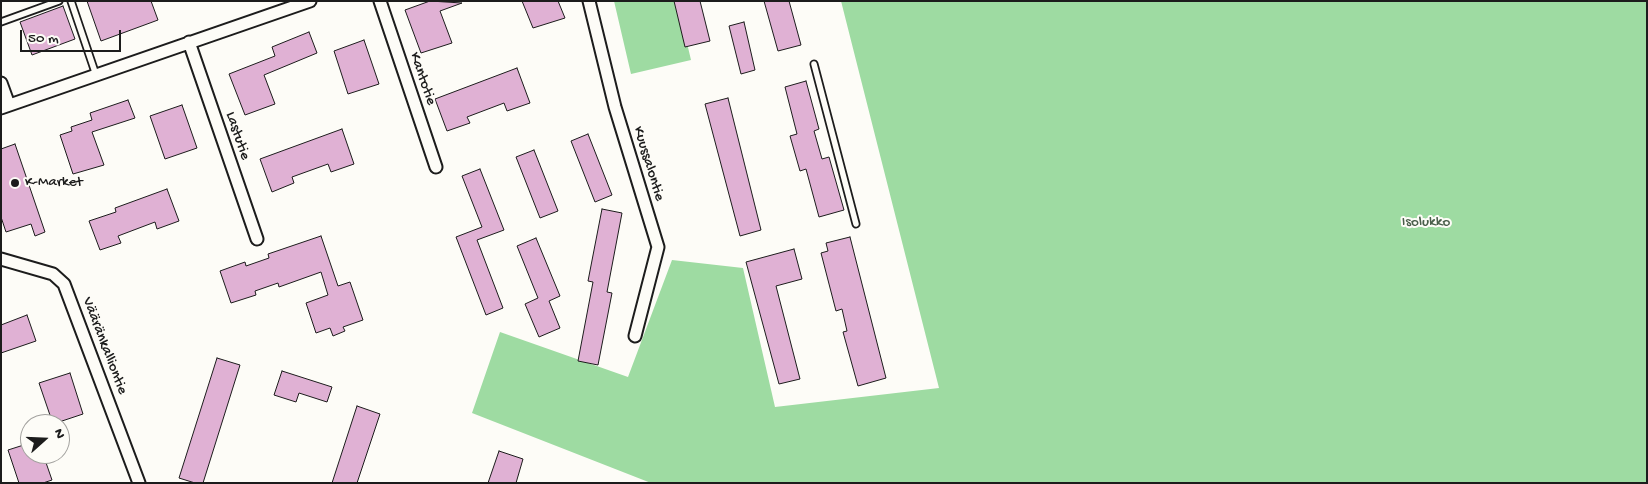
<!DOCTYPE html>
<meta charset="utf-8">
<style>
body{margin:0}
#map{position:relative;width:1648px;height:484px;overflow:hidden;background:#fdfcf7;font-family:"Gochi Hand",sans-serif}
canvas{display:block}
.frame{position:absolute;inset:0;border:2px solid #1c1c1c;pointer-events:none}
.north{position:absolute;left:20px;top:414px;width:50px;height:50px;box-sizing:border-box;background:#fdfcf7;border:1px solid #a3a29f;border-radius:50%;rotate:70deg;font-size:14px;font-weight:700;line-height:20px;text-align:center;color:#1c1c1c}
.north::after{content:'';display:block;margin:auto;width:18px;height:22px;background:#1c1c1c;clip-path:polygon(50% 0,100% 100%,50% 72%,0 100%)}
.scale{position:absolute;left:20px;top:30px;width:101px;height:22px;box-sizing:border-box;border:2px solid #1c1c1c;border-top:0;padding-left:6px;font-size:15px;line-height:18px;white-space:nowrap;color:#1c1c1c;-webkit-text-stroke:4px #fdfcf7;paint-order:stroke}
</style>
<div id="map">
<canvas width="1648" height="484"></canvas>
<div class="frame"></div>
<div class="north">N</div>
<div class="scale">50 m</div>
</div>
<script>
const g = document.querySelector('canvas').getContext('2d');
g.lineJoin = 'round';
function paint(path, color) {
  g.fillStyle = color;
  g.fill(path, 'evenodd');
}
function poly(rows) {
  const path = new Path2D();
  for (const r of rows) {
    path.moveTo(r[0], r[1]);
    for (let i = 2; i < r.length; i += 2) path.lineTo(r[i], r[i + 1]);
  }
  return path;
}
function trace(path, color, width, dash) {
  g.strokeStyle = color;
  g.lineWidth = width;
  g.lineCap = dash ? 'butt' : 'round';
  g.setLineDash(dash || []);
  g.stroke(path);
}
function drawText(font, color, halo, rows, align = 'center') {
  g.font = font + ' "Gochi Hand",sans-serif';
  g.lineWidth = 4;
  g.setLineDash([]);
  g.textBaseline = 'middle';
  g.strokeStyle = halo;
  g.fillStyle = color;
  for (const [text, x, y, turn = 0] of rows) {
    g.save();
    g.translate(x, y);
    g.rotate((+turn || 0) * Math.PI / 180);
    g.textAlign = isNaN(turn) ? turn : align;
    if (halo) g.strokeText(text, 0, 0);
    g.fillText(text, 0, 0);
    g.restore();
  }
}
paint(poly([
 [614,1,677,1,691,60,631,74],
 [841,1,1647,1,1647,483,651,483,472,413,500,332,628,377,672,260,743,268,775,407,939,388]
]), '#9edba2');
const building = poly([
 [87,1,151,1,158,20,101,41,87,1],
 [430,1,462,3,440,11,452,43,421,53,405,10,430,1],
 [522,1,558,1,565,18,533,28,522,1],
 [674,1,700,1,710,41,685,47,674,1],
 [764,1,789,1,801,45,778,51,764,1],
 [63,6,75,39,32,55,20,22,63,6],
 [744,22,755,70,741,74,729,26,744,22],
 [309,32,317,53,264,75,275,104,245,115,229,74,275,56,272,47,309,32],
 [364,40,379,84,348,94,334,51,364,40],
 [517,68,530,103,507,111,504,103,467,117,470,123,447,131,435,99,517,68],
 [806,81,819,129,814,131,822,159,829,157,844,210,819,217,806,169,800,171,790,136,797,134,785,87,806,81],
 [728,98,761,230,740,236,705,104,728,98],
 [128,100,135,118,92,132,104,165,73,174,60,135,72,131,71,127,92,120,90,113,128,100],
 [182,105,197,148,165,159,150,116,182,105],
 [342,129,354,164,331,172,328,164,292,177,294,183,272,192,260,159,342,129],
 [588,134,612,195,595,202,571,141,588,134],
 [15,144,45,232,35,236,31,224,6,232,1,217,1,149,15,144],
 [534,150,558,211,540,218,516,157,534,150],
 [480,169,504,230,477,240,503,308,486,315,456,237,482,227,462,176,480,169],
 [167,189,179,221,157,229,155,222,118,236,121,243,100,250,89,221,116,212,115,208,167,189],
 [602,209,622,213,607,292,612,293,598,365,578,361,593,282,588,281,602,209],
 [321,236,338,286,350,282,363,320,343,327,345,331,333,336,330,328,316,333,306,303,328,295,321,272,279,287,278,283,255,291,256,295,231,303,220,271,245,262,246,266,269,258,268,254,321,236],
 [850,237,886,378,858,386,843,332,847,331,842,309,836,311,821,253,828,251,826,243,850,237],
 [536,238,560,296,549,301,560,328,539,337,525,304,538,298,517,246,536,238],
 [794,249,802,279,776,286,800,379,779,384,746,262,794,249],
 [27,315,36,341,1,353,1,325,27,315],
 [217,358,240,365,203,483,195,483,179,478,217,358],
 [282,371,332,387,327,402,299,393,296,402,274,395,282,371],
 [70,373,83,414,53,424,39,383,70,373],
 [357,406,380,414,357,483,332,483,357,406],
 [30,443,30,454,43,454,52,480,43,483,19,483,8,450,30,443],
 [499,451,523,459,516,483,488,483,499,451]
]);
paint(building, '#e0b1d4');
trace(building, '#1c1c1c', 1);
const lane = poly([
 [71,1,96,75],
 [1,22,59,1],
 [814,64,856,224]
]);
const street = poly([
 [380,1,436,167],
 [589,1,615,107,658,247,635,336],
 [189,42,257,239],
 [1,83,9,105],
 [1,108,310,1],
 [1,259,53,274,64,284,139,483]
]);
trace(lane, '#1c1c1c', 9);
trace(street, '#1c1c1c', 15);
trace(lane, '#fdfcf7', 5.5);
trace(street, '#fdfcf7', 11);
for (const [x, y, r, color] of [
 [15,183,5,"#1c1c1c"]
]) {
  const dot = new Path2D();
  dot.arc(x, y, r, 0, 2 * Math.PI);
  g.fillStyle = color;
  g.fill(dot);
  trace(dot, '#fdfcf7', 2);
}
drawText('15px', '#1c1c1c', '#fdfcf7', [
 ["Kantotie",422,79,71],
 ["Lastutie",237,136,71],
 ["Kuussalontie",648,164,73],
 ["Vääränkalliontie",104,346,69]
]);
drawText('15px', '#1c1c1c', '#fdfcf7', [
 ["K-Market",25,183]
], 'left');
drawText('15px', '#4a5f4b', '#fdfcf7', [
 ["Isolukko",1426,223]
]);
</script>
